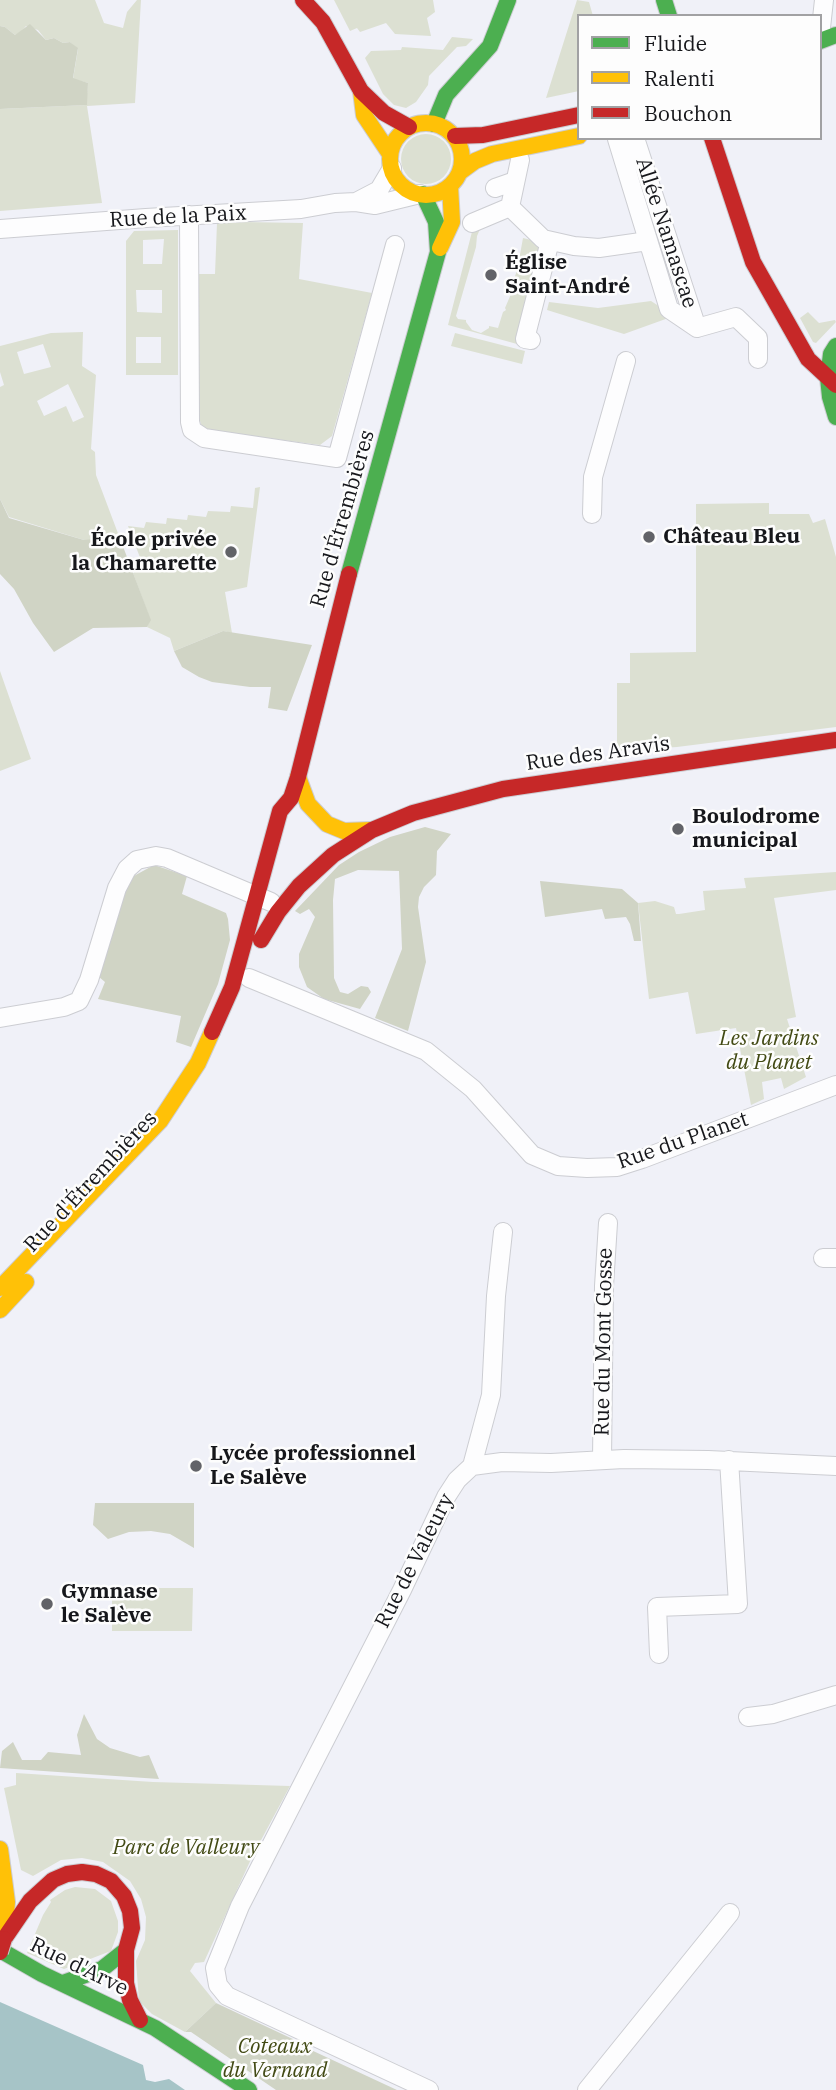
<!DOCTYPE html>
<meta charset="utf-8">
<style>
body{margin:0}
#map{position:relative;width:836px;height:2090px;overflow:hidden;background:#f0f1f8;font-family:"IBM Plex Serif",serif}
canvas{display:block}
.legend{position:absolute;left:577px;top:14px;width:245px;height:126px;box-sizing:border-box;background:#fdfdfd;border:2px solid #a1a1a3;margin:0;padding:9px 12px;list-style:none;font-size:21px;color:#16171b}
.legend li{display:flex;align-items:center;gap:14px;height:35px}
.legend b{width:35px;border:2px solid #a1a1a3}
</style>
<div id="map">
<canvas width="836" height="2090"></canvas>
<ul class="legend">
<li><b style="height:9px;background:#4caf50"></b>Fluide</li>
<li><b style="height:9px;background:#ffc107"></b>Ralenti</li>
<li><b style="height:9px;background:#c62828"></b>Bouchon</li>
</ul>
</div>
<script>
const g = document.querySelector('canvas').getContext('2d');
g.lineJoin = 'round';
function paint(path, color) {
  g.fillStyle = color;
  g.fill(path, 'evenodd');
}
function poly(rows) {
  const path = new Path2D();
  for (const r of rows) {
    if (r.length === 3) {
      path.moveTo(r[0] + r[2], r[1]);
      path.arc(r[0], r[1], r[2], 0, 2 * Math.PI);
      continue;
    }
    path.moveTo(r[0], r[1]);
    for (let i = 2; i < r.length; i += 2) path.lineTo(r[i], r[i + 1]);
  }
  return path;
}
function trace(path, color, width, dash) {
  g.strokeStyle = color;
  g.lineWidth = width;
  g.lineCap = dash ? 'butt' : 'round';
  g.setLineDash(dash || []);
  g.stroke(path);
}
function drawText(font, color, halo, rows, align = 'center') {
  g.font = font + ' "IBM Plex Serif",serif';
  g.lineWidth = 5;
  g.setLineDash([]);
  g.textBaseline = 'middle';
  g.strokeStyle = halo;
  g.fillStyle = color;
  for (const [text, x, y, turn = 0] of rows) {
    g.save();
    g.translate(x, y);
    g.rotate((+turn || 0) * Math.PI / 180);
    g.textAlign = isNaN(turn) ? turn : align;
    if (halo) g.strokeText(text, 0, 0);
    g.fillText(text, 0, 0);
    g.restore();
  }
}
paint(poly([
 [0,0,95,0,104,23,123,28,127,12,137,0,141,0,135,103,87,106,102,203,0,211,0,109,86,105,88,83,73,79,78,49,70,42,63,43,54,38,46,40,38,30,26,26,20,33,15,35,5,27,0,26],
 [334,0,433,0,435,12,427,18,431,36,395,34,386,23,360,32,357,28,350,31],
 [577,0,589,2,593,16,579,16,579,91,546,98],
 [452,37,473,39,466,46,457,47,429,76,428,85,416,102,406,108,394,105,383,94,365,58,371,51,401,50,402,47,443,50],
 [426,159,25],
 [242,222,303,223,299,279,372,293,332,436,320,445,208,430,202,427,199,418,198,274,215,274,217,223],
 [474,224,481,227,477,236,476,247,456,316,458,319,466,320,466,322,472,330,481,333,489,328,489,326,498,328,503,312,506,310,505,308,511,294,509,291,517,271,515,269,519,260,523,238,544,243,517,344,448,325],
 [178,230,178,375,126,375,126,241,134,231],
 [164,239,162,264,143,264,143,240],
 [162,290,162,313,137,312,136,290],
 [136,337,161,337,161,363,136,363],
 [651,301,674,316,624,334,547,310,549,302,598,308],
 [808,312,819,323,835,320,836,322,816,343,813,342,800,318],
 [83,332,82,366,96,375,91,449,95,452,96,475,119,536,97,540,84,540,9,517,0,499,0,387,4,385,0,372,0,346,51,333],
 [43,344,51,367,24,374,17,352],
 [68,384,84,417,73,422,66,406,44,416,37,401],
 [455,333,525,351,522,364,451,346],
 [260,487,247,587,225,592,232,633,223,631,174,651,170,638,147,627,150,619,133,573,144,568,128,526,144,528,146,522,166,524,167,518,187,520,188,515,206,517,208,511,230,512,231,506,253,508,255,488],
 [769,503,769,514,809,514,813,523,825,519,836,557,836,727,677,747,617,751,617,683,630,683,630,653,696,652,696,504],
 [0,671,31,759,0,771],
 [836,872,836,890,774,898,796,1017,787,1019,806,1077,784,1089,781,1078,762,1082,764,1099,751,1105,736,1028,696,1034,688,992,649,999,638,903,655,901,674,907,676,914,679,914,705,910,703,891,746,888,744,878],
 [112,1588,193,1588,192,1631,112,1631],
 [16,1773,153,1782,290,1786,252,1857,204,1962,195,1963,190,1971,216,2003,185,2032,152,2014,139,2001,136,1961,145,1940,146,1917,141,1899,130,1881,103,1862,82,1858,61,1860,33,1876,21,1870,4,1788,16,1785],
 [75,1887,95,1889,111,1901,118,1921,118,1932,111,1951,64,1969,27,1953,43,1915,51,1902,50,1900,65,1890]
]), '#dce0d2');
paint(poly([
 [30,24,46,40,54,38,63,43,70,42,78,48,73,78,88,83,87,105,0,109,0,26,5,27,15,35],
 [0,499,9,518,84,540,119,536,151,620,147,627,93,628,54,652,33,623,14,589,0,574],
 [223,631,312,645,287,711,268,708,271,687,250,687,212,682,199,677,182,667,174,651],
 [425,827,451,834,437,851,436,875,424,887,419,897,418,907,426,962,408,1031,375,1018,402,949,399,871,358,870,335,879,333,900,334,978,340,992,348,994,361,986,368,987,371,992,360,1009,324,999,307,987,299,967,299,954,315,917,309,909,300,914,295,911,339,865,359,852,390,837],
 [154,865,187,876,182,894,226,913,228,919,230,940,218,984,191,1047,176,1042,181,1016,98,999,105,982,99,977,121,897,132,877],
 [540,881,622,889,638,903,641,941,634,941,630,924,626,917,605,919,602,909,545,917],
 [95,1503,194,1503,194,1548,170,1534,151,1531,129,1532,108,1539,93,1525],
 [84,1714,97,1739,110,1748,140,1757,149,1755,159,1779,0,1768,2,1751,13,1742,22,1760,41,1760,48,1752,81,1755,77,1735],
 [216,2003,297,2041,296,2043,397,2090,276,2090,191,2032,185,2032]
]), '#d0d4c5');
paint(poly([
 [0,2002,143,2065,146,2080,155,2082,169,2079,185,2090,0,2090]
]), '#a6c4c7');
const street = poly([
 [820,37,824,0],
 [635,138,697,328],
 [617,139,669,309,697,328],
 [520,160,510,207,543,239,574,246,599,248,648,241],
 [495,188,515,181],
 [356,202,379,190,392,168],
 [189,215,190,422,192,430,204,438,337,458,395,245],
 [472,223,510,207],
 [0,229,146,218,301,209,335,203,356,202,375,205,420,194],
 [697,328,736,317,758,338,758,359],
 [531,340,525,339,550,241],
 [592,514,593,477,626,361],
 [249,978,426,1051,473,1089,532,1155,558,1166,587,1168,617,1167,642,1159,836,1085],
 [0,1018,64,1007,79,1001,89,980,117,888,127,869,137,860,156,856,167,858,271,902],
 [823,1258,836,1258],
 [602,1460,604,1286,608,1223],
 [472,1466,491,1395,496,1296,503,1232],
 [659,1654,657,1607,738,1604,729,1460],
 [748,1717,773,1714,836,1695],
 [429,2090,227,1996,218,1985,215,1968,240,1906,402,1590,446,1497,457,1480,472,1466,502,1462,551,1463,624,1459,708,1460,836,1466],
 [587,2090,730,1913]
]);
const fast = poly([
 [664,0,669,16],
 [820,41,836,35],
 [434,124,446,95,490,46,508,0],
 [836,346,831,354,828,378,830,397,836,417],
 [349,574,438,252,436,222,423,194],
 [0,1950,42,1974,155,2028,249,2090],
 [63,1983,102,1969,126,1950]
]);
const slow = poly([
 [361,91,364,115,390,154],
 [426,159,36],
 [460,172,475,161,492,154,579,136],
 [440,248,452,222,450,186],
 [298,777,308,804,327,824,344,831,371,830],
 [0,1288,160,1121,198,1063,212,1032],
 [0,1310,26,1282],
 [0,1849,7,1902,4,1939]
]);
const jam = poly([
 [303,0,323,22,361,91,384,113,409,127],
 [455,136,483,135,579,115],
 [712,138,753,262,808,359,836,385],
 [261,940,278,912,299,886,333,855,372,830,413,813,503,789,836,740],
 [212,1032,232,987,280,811,291,798,298,777,349,574],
 [4,1939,30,1901,53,1880,67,1874,82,1872,96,1874,111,1881,124,1896,130,1911,132,1928,126,1950,126,1983,130,2000,140,2020]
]);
trace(street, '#cccdd2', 20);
trace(fast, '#cccdd2', 18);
trace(slow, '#cccdd2', 18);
trace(jam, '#cccdd2', 18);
trace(street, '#fdfdfe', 18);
trace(fast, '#4caf50', 16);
trace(slow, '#ffc107', 16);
trace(jam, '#c62828', 16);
const jamBridge = poly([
 [0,1952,4,1939]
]);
trace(jamBridge, '#cbcccf', 18, []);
trace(jamBridge, '#c62828', 16);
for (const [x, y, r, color] of [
 [491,275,7,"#626368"],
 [649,537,7,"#626368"],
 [231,552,7,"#626368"],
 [678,829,7,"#626368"],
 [196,1466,7,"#626368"],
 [47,1604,7,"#626368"]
]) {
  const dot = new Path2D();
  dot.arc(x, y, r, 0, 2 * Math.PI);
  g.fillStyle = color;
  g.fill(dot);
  trace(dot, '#fdfdfd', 2.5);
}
drawText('21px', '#16171b', '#fdfdfd', [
 ["Rue de la Paix",178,217,-3],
 ["Allée Namascae",666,233,72],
 ["Rue d'Étrembières",343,519,-74],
 ["Rue des Aravis",598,754,-8],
 ["Rue du Planet",683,1141,-19],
 ["Rue d'Étrembières",91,1182,-47],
 ["Rue du Mont Gosse",604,1342,-89],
 ["Rue de Valeury",415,1561,-63],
 ["Rue d'Arve",79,1967,26]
]);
drawText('bold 21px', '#16171b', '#fdfdfd', [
 ["Église",505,263],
 ["Saint-André",505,287],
 ["Château Bleu",663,537],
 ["École privée",217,540,"right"],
 ["la Chamarette",217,564,"right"],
 ["Boulodrome",692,817],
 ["municipal",692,841],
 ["Lycée professionnel",210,1454],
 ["Le Salève",210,1478],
 ["Gymnase",61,1592],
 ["le Salève",61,1616]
], 'left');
drawText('italic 21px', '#424a14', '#fdfdfd', [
 ["Les Jardins",769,1039],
 ["du Planet",769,1063],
 ["Parc de Valleury",186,1848],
 ["Coteaux",275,2047],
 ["du Vernand",275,2071]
]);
</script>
